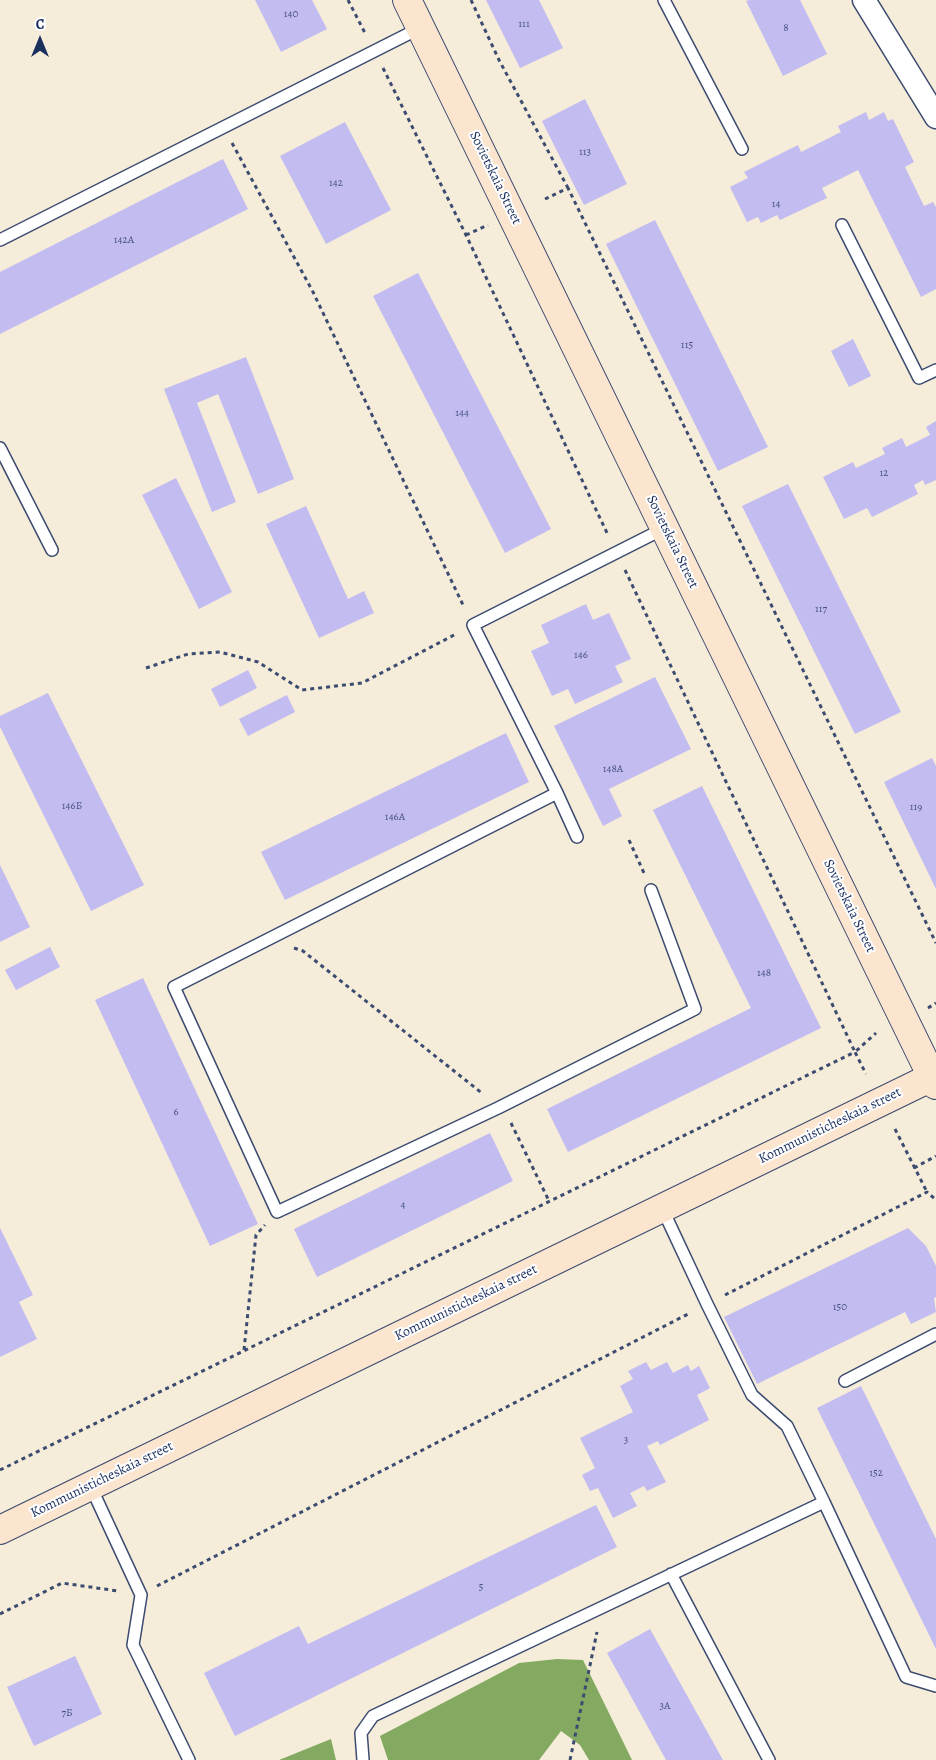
<!DOCTYPE html>
<meta charset="utf-8">
<style>
body{margin:0}
#map{position:relative;width:936px;height:1760px;overflow:hidden;background:#f5ecd9;font-family:Alegreya,serif}
canvas{display:block}
.north{position:absolute;left:15px;top:15px;width:50px;height:50px;-webkit-text-stroke:4px #fff;paint-order:stroke;rotate:0deg;font-size:14px;font-weight:700;line-height:20px;text-align:center;color:#1b2f5e}
.north::after{content:'';display:block;margin:auto;width:18px;height:22px;background:#1b2f5e;clip-path:polygon(50% 0,100% 100%,50% 72%,0 100%)}
</style>
<div id="map">
<canvas width="936" height="1760"></canvas>
<div class="north">С</div>
</div>
<script>
const g = document.querySelector('canvas').getContext('2d');
g.lineJoin = 'round';
function paint(path, color) {
  g.fillStyle = color;
  g.fill(path, 'evenodd');
}
function poly(rows) {
  const path = new Path2D();
  for (const r of rows) {
    path.moveTo(r[0], r[1]);
    for (let i = 2; i < r.length; i += 2) path.lineTo(r[i], r[i + 1]);
  }
  return path;
}
function trace(path, color, width, dash) {
  g.strokeStyle = color;
  g.lineWidth = width;
  g.lineCap = dash ? 'butt' : 'round';
  g.setLineDash(dash || []);
  g.stroke(path);
}
function drawText(font, color, halo, rows, align = 'center') {
  g.font = font + ' Alegreya,serif';
  g.lineWidth = 4;
  g.setLineDash([]);
  g.textBaseline = 'middle';
  g.strokeStyle = halo;
  g.fillStyle = color;
  for (const [text, x, y, turn = 0] of rows) {
    g.save();
    g.translate(x, y);
    g.rotate((+turn || 0) * Math.PI / 180);
    g.textAlign = isNaN(turn) ? turn : align;
    if (halo) g.strokeText(text, 0, 0);
    g.fillText(text, 0, 0);
    g.restore();
  }
}
paint(poly([
 [557,1659,583,1660,632,1760,589,1760,580,1745,561,1731,539,1760,388,1760,380,1736,519,1663],
 [331,1739,336,1760,279,1760]
]), '#83aa60');
paint(poly([
 [255,0,312,0,327,29,281,52],
 [486,0,539,0,563,48,520,68],
 [749,0,800,0,827,54,783,76,746,1],
 [585,99,627,184,584,205,542,121],
 [866,112,869,120,884,112,888,121,893,119,914,162,905,167,924,206,933,202,936,207,936,289,921,297,858,170,822,188,827,198,780,220,777,215,761,223,758,217,747,222,730,187,748,178,744,172,798,145,801,152,841,132,838,126],
 [345,122,391,210,326,244,280,156],
 [223,159,248,209,0,334,0,272],
 [655,220,768,447,718,471,606,244],
 [418,273,551,529,505,553,373,296],
 [853,339,871,376,849,387,831,351],
 [246,357,294,479,258,494,218,394,197,403,236,502,212,512,164,389],
 [936,421,936,480,925,485,923,480,914,485,918,494,872,517,867,508,844,519,823,477,853,462,856,468,885,454,882,448,902,438,906,447,930,435,926,427],
 [176,478,232,592,199,609,142,495],
 [788,484,901,712,855,734,742,506],
 [306,506,348,599,364,591,374,613,319,638,266,524],
 [586,604,593,620,609,613,631,659,615,666,623,682,575,704,568,689,552,696,531,651,549,643,541,625],
 [248,670,257,688,220,707,211,689],
 [655,677,691,749,609,789,622,816,603,826,554,726],
 [48,693,144,885,91,911,0,727,0,716],
 [287,695,295,712,248,736,239,719],
 [506,733,529,782,285,900,261,852],
 [932,758,936,766,936,889,884,782],
 [702,786,821,1028,568,1152,547,1109,751,1008,653,810],
 [0,865,30,927,0,942],
 [50,947,60,967,16,990,5,970],
 [143,978,258,1224,210,1246,95,1000],
 [490,1133,513,1181,317,1277,294,1229],
 [0,1228,33,1295,19,1302,37,1339,0,1357],
 [908,1228,926,1246,936,1266,936,1297,934,1298,936,1312,911,1324,905,1312,757,1384,724,1317],
 [646,1362,651,1370,667,1362,673,1373,688,1365,691,1371,699,1366,710,1388,697,1395,709,1420,660,1445,658,1441,647,1446,666,1482,647,1491,644,1486,630,1493,637,1506,613,1518,598,1488,590,1491,582,1475,595,1468,580,1438,633,1412,620,1386,633,1379,628,1371],
 [861,1386,936,1539,936,1649,817,1408],
 [596,1505,617,1547,235,1736,204,1673,299,1626,308,1644],
 [650,1629,723,1760,666,1760,607,1653],
 [75,1656,102,1714,34,1746,7,1687]
]), '#c3bcf1');
const lane = poly([
 [664,0,742,149],
 [842,225,919,378,936,370],
 [0,240,420,28],
 [0,448,52,550],
 [557,793,174,987,277,1212,498,1108,695,1009,651,890],
 [577,837,557,793,473,625,665,528],
 [845,1381,936,1334],
 [90,1485,141,1595,133,1645,189,1760],
 [824,1502,906,1677,936,1686],
 [671,1574,769,1760],
 [363,1760,361,1733,373,1716,824,1502,787,1426,752,1395,707,1304,662,1208]
]);
const street = poly([
 [864,0,936,117]
]);
const secondary = poly([
 [407,0,936,1085],
 [0,1530,932,1077]
]);
trace(lane, '#3c4b70', 14);
trace(street, '#3c4b70', 25);
trace(secondary, '#3c4b70', 30);
trace(poly([
 [348,0,365,33],
 [471,0,499,60,568,188],
 [383,68,466,235,608,535],
 [232,143,313,292,464,607],
 [545,199,568,188,936,943],
 [466,235,488,225],
 [625,570,855,1052,876,1033],
 [146,668,188,654,220,652,258,662,302,690,362,683,456,634],
 [629,840,644,873],
 [294,948,303,951,483,1094],
 [928,1008,936,1003],
 [511,1123,549,1201],
 [895,1129,927,1192],
 [914,1168,936,1156],
 [725,1295,927,1192,936,1200],
 [244,1350,256,1235,265,1225],
 [0,1470,855,1052,866,1074],
 [157,1586,690,1313],
 [0,1614,62,1583,118,1591],
 [570,1760,597,1632]
]), '#3c4b70', 3, [4, 4]);
trace(lane, '#fff', 11);
trace(street, '#fff', 22);
trace(secondary, '#fbe5cf', 28);
drawText('11px', '#455283', null, [
 ["140",291,14],
 ["111",524,24],
 ["8",786,28],
 ["113",585,152],
 ["142",336,183],
 ["14",776,204],
 ["142А",124,240],
 ["115",687,345],
 ["144",462,413],
 ["12",884,473],
 ["117",821,609],
 ["146",581,655],
 ["148А",613,769],
 ["146Б",72,806],
 ["119",916,807],
 ["146А",395,817],
 ["148",764,973],
 ["6",176,1112],
 ["4",403,1205],
 ["150",840,1307],
 ["3",626,1440],
 ["152",876,1473],
 ["5",481,1587],
 ["3А",665,1706],
 ["7Б",67,1713]
]);
drawText('14px', '#1b2f5e', '#fff', [
 ["Sovietskaia Street",495,178,64],
 ["Sovietskaia Street",672,542,64],
 ["Sovietskaia Street",849,906,64],
 ["Kommunisticheskaia street",830,1126,-26],
 ["Kommunisticheskaia street",466,1303,-26],
 ["Kommunisticheskaia street",102,1480,-26]
]);
</script>
